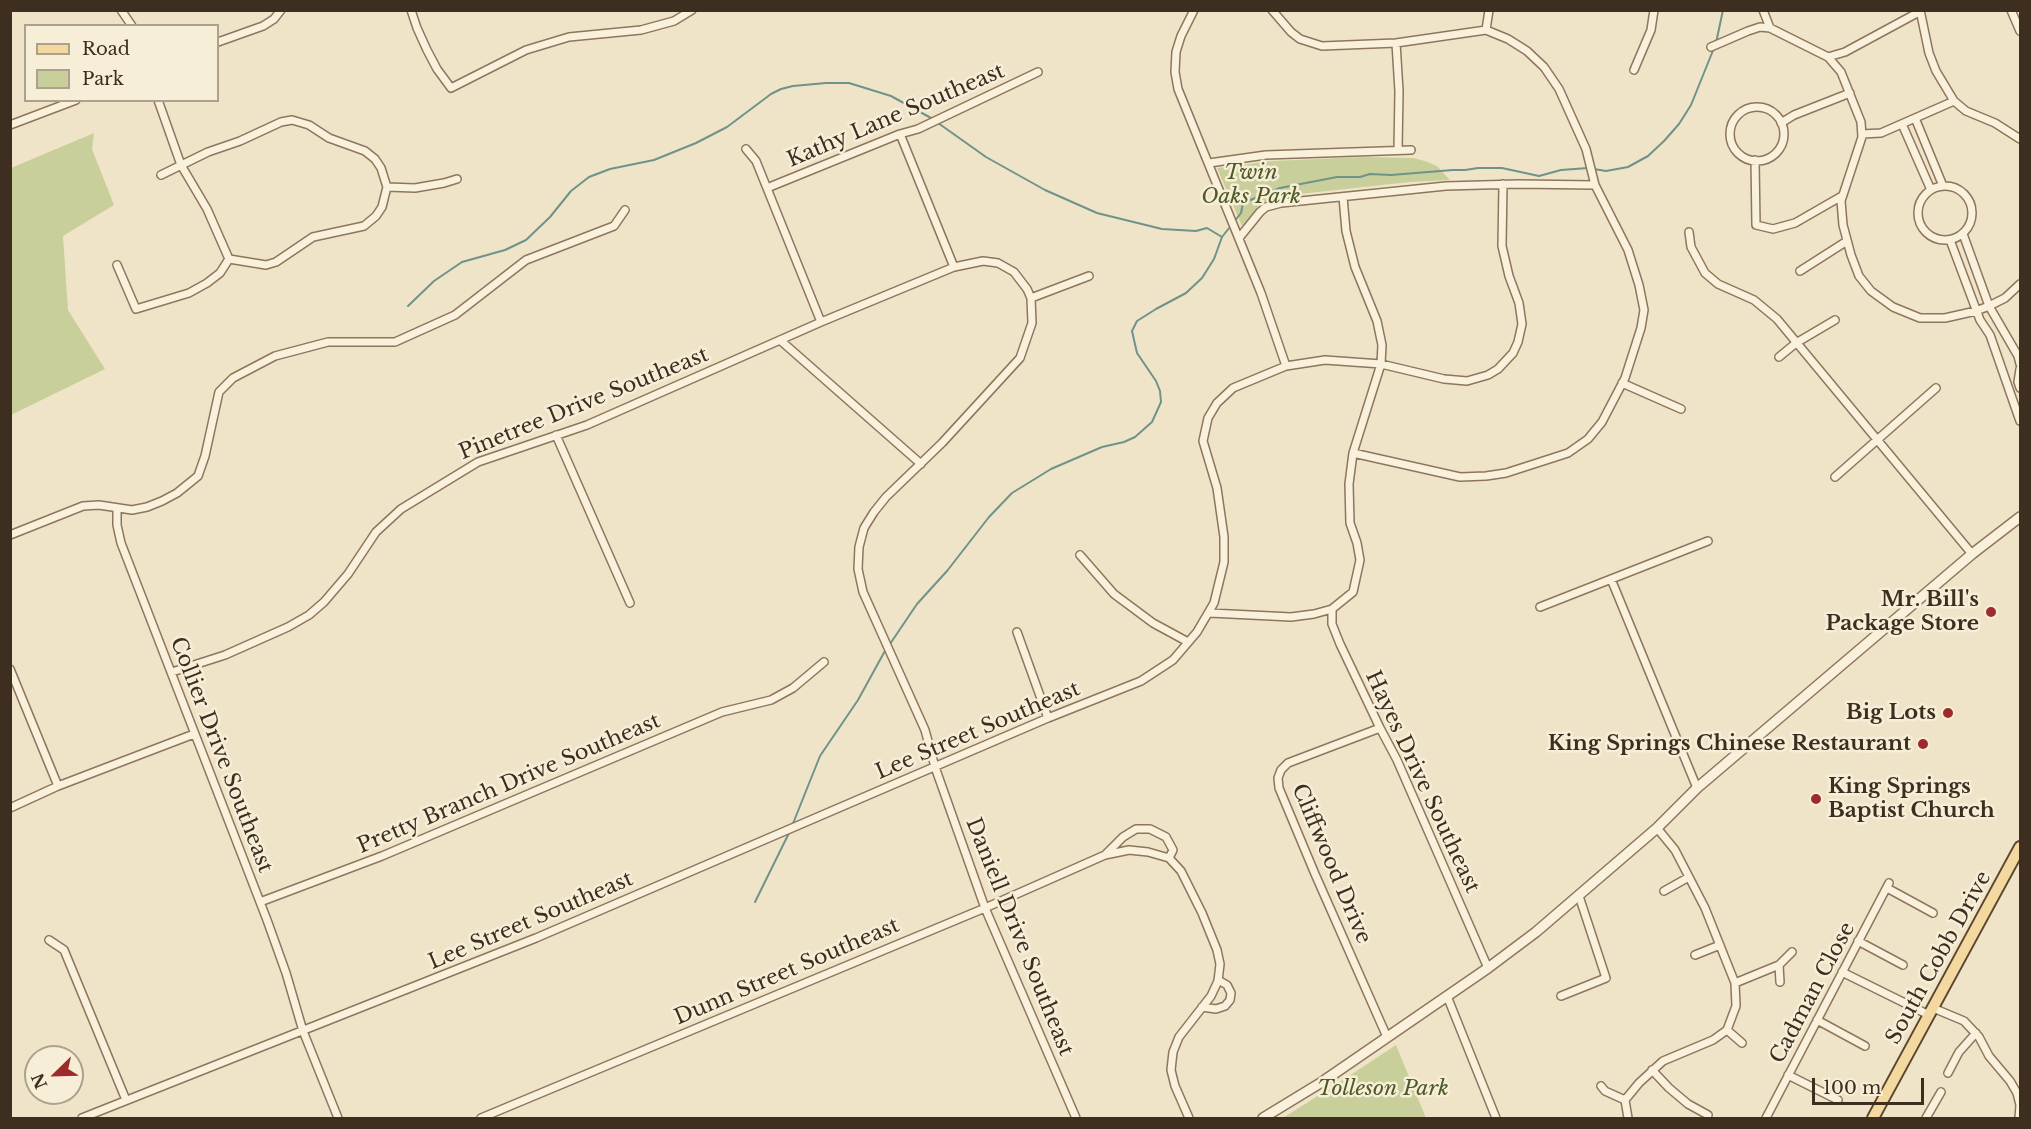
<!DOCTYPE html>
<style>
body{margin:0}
#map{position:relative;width:2031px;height:1129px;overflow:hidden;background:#f0e4c8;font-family:"Libre Baskerville",serif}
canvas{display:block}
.frame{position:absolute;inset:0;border:12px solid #3d2e20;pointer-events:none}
.legend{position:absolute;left:24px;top:24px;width:195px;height:78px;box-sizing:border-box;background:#f7eed8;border:2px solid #ada18e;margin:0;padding:8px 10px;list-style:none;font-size:18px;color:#3d2e20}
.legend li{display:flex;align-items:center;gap:12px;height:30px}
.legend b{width:30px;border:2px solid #ada18e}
.north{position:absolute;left:24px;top:1045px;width:60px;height:60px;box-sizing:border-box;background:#f7eed8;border:2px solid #ada18e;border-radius:50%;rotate:247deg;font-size:16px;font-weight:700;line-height:24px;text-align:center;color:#3d2e20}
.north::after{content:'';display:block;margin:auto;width:21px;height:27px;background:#9e2a2b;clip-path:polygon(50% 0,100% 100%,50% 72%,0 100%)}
.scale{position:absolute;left:1812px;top:1078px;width:112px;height:27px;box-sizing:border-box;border:3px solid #3d2e20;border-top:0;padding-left:8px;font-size:18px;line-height:21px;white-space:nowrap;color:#3d2e20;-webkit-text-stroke:4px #f7eed8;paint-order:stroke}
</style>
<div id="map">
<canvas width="2031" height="1129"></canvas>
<div class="frame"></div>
<ul class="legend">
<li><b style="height:8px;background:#f3d9a0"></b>Road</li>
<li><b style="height:16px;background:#c9cf9b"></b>Park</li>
</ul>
<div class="north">N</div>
<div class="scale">100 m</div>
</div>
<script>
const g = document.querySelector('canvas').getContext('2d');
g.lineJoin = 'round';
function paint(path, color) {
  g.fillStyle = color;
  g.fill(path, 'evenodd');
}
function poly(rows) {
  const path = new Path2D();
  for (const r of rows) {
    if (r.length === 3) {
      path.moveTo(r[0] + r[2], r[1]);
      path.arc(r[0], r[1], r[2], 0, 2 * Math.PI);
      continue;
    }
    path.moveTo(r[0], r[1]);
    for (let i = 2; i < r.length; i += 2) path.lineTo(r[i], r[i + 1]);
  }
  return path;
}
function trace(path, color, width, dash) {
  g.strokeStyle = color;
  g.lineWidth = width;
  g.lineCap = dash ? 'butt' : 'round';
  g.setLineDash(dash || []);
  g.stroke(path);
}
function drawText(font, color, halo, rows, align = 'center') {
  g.font = font + ' "Libre Baskerville",serif';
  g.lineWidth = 5;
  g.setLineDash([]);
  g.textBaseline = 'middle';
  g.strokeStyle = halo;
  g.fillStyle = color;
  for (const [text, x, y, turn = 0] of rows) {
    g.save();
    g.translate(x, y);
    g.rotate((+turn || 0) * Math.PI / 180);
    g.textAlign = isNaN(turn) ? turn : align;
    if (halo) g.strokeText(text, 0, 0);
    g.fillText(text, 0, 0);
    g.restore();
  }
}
paint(poly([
 [94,133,92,149,114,205,63,236,68,310,105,369,11,415,11,168],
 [1364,157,1413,158,1425,161,1437,166,1450,180,1410,182,1281,196,1260,205,1242,226,1217,168,1272,161],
 [1396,1045,1426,1118,1283,1118,1349,1076]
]), '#c9cf9b');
trace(poly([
 [1716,43,1723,10],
 [1594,169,1606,171,1628,167,1648,156,1664,141,1679,124,1691,105,1714,48],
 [408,306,434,281,462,262,505,250,526,240,550,217,571,191,589,177,610,169,654,160,696,143,727,127,771,94,781,89,793,86,826,83,849,83,891,96,931,118,986,157,1045,190,1097,213,1162,229,1196,231,1207,228,1222,237],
 [890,644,917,604,947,571,989,517,1012,493,1051,469,1102,447,1124,442,1135,437,1152,422,1161,402,1160,391,1156,381,1137,353,1132,331,1137,321,1156,309,1186,293,1202,278,1214,259,1222,237,1241,213,1243,203,1280,188,1337,177,1360,177,1370,174,1391,175,1453,170,1465,170,1478,168,1502,168,1539,176,1561,170,1588,168],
 [792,826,820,756,858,700,886,649],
 [755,902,790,831]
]), '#6f938a', 2);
const minor = poly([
 [121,10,132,26],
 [411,10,417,28,427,50,437,69,451,88,526,50,569,37,641,30,674,21,692,10],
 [1194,10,1181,36,1176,52,1175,72,1178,89,1261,293,1286,366],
 [1272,10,1291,32,1300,39,1322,46,1396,43,1486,30,1508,39,1527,51,1544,67,1559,89,1586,149,1595,185,1628,250,1639,285,1644,310,1641,328,1625,378,1602,422,1588,439,1568,453,1506,473,1486,476,1460,477,1353,453],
 [1763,10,1770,28],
 [1920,10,1929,53,1936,71,1954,101,1966,111,1995,123,2020,139],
 [2011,10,2020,31],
 [1486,30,1489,10],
 [218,42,263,26,274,19,281,10],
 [1396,43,1399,91,1398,150],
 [1711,47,1748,31,1760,27,1770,28,1828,57,1841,72,1861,122,1862,137,1841,201,1843,225,1851,255,1859,276,1871,291,1893,307,1920,318,1945,318,1976,311,1989,306,2005,298,2020,284],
 [1828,57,1845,52,1919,12],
 [1634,70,1651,30,1654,10],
 [158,100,181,165,207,209,229,259],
 [1757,134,27],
 [1915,118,1943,186],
 [1781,123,1794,115,1850,93],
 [1902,124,1931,190],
 [10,125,76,100],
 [900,134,954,267],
 [1862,134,1881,133,1954,101],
 [746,149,756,161,821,322],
 [1755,160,1756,225,1773,229,1795,223,1842,196],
 [1209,163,1266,155,1411,150],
 [1945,213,27],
 [387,187,415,188,444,183,457,179],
 [767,188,900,134,918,129,1038,72],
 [1689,232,1691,247,1705,273,1718,284,1754,300,1777,319,1972,554],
 [1963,234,1989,306,2018,356,2020,364],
 [1239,238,1260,212,1266,207,1281,203,1446,186,1518,184,1595,185],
 [1950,240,1980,320,1990,335,2020,421],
 [117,265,136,309,189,293,207,283,220,273,229,259,266,265,276,262,313,237,364,226,376,216,382,207,387,187,381,168,375,159,365,151,329,138,309,125,292,120,281,122,240,141,208,152,161,175],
 [1800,271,1847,241],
 [1031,298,1089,276],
 [780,340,921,464],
 [1779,357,1796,343,1835,320],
 [2020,369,2018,382,2020,388],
 [1622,383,1681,409],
 [556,435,630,603],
 [1835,477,1936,388],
 [117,509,117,525,121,543,267,920,286,973,303,1031,338,1118],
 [10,535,83,506,99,505,132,510,147,507,162,501,177,493,198,476,205,456,219,392,233,378,275,356,328,342,395,342,455,315,526,260,614,226,625,210],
 [1080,555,1114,594,1153,623,1188,642],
 [1611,579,1697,788],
 [1540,607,1708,541],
 [1332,609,1332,624,1340,644,1380,728,1397,760,1488,968],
 [1210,613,1291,617,1314,614,1332,609,1353,592,1360,560,1357,543,1350,523,1349,484,1353,453,1381,364,1382,345,1377,321,1355,267,1346,231,1343,197],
 [1017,632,1048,718],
 [10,669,58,786],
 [172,672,225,655,288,627,309,615,324,602,348,574,376,532,401,509,478,462,587,425,821,322,954,267,983,261,998,263,1014,272,1027,289,1031,298,1032,323,1020,358,942,443,886,497,874,512,864,528,859,547,858,569,863,592,925,730,935,767,985,908,1076,1118],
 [1380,728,1288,763,1281,770,1278,778,1279,788,1315,874,1387,1037],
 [10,808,58,786,194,734],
 [1105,855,1123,837,1136,829,1150,829,1166,837,1173,850,1169,858],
 [1887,888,1933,913],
 [1664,891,1689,877],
 [260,902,382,856,722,712,771,700,793,688,824,662],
 [49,940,64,950,126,1100],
 [1858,941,1903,965],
 [1695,955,1720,945],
 [1779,965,1780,982],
 [1842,972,1929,1015],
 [1735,983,1779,965,1792,952],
 [1447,996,1496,1118],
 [1561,996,1606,978,1579,896],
 [1202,1007,1216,1009,1225,1006,1230,1000,1231,993,1227,985,1218,980],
 [1933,1008,1964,1021,1979,1037,1989,1056,2010,1081,2017,1093,2020,1105,2019,1118],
 [1817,1020,1865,1046],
 [1727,1030,1742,1043],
 [1652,1070,1669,1088,1688,1104,1708,1115],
 [1948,1073,1959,1052,1976,1033],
 [1788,1075,1838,1100],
 [1601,1086,1605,1091,1625,1100],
 [82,1118,536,938,1048,718,1141,681,1173,660,1197,632,1214,603,1224,562,1224,537,1217,488,1203,441,1208,418,1217,403,1233,388,1286,366,1325,360,1381,364,1444,379,1467,381,1488,375,1498,369,1513,353,1518,342,1522,324,1519,303,1509,276,1502,246,1503,184],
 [481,1118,985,908,1105,855,1129,850,1148,852,1169,858,1181,871,1202,913,1217,950,1220,964,1218,981,1211,996,1179,1037,1173,1052,1171,1070,1175,1086,1189,1118],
 [1628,1118,1625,1100,1639,1083,1663,1061,1713,1040,1727,1030,1736,1006,1735,983,1705,908,1675,850,1657,828],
 [1766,1118,1889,883],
 [1926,1118,1941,1092]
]);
const tertiary = poly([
 [1263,1118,1322,1082,1488,968,1536,932,1657,828,1697,788,1972,554,2020,517]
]);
const primary = poly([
 [1873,1118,2020,847]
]);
trace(minor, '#8d765c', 10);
trace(tertiary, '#8d765c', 12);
trace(primary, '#5b4430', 14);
trace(minor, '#faf1dc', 7);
trace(tertiary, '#faf1dc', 9);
trace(primary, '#f3d9a0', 10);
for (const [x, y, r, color] of [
 [1991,612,6,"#9e2a2b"],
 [1948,713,6,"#9e2a2b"],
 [1923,744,6,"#9e2a2b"],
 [1816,799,6,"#9e2a2b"]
]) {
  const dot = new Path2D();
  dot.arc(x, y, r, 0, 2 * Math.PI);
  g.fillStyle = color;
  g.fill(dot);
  trace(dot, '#f7eed8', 2);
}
drawText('21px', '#3d2e20', '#f7eed8', [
 ["Kathy Lane Southeast",896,116,-23],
 ["Pinetree Drive Southeast",584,404,-22],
 ["Lee Street Southeast",978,731,-23],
 ["Collier Drive Southeast",221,755,69],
 ["Hayes Drive Southeast",1422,782,65],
 ["Pretty Branch Drive Southeast",509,784,-23],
 ["Cliffwood Drive",1331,864,67],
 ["Lee Street Southeast",531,921,-23],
 ["Daniell Drive Southeast",1019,937,68],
 ["South Cobb Drive",1939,958,-61],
 ["Dunn Street Southeast",787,972,-23],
 ["Cadman Close",1813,993,-62]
]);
drawText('italic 21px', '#4d5a26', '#f7eed8', [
 ["Twin",1251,173],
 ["Oaks Park",1251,197],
 ["Tolleson Park",1383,1089]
]);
drawText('bold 21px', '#3d2e20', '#f7eed8', [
 ["Mr. Bill's",1979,600],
 ["Package Store",1979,624],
 ["Big Lots",1936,713],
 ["King Springs Chinese Restaurant",1911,744],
 ["King Springs",1828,787,"left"],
 ["Baptist Church",1828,811,"left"]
], 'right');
</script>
